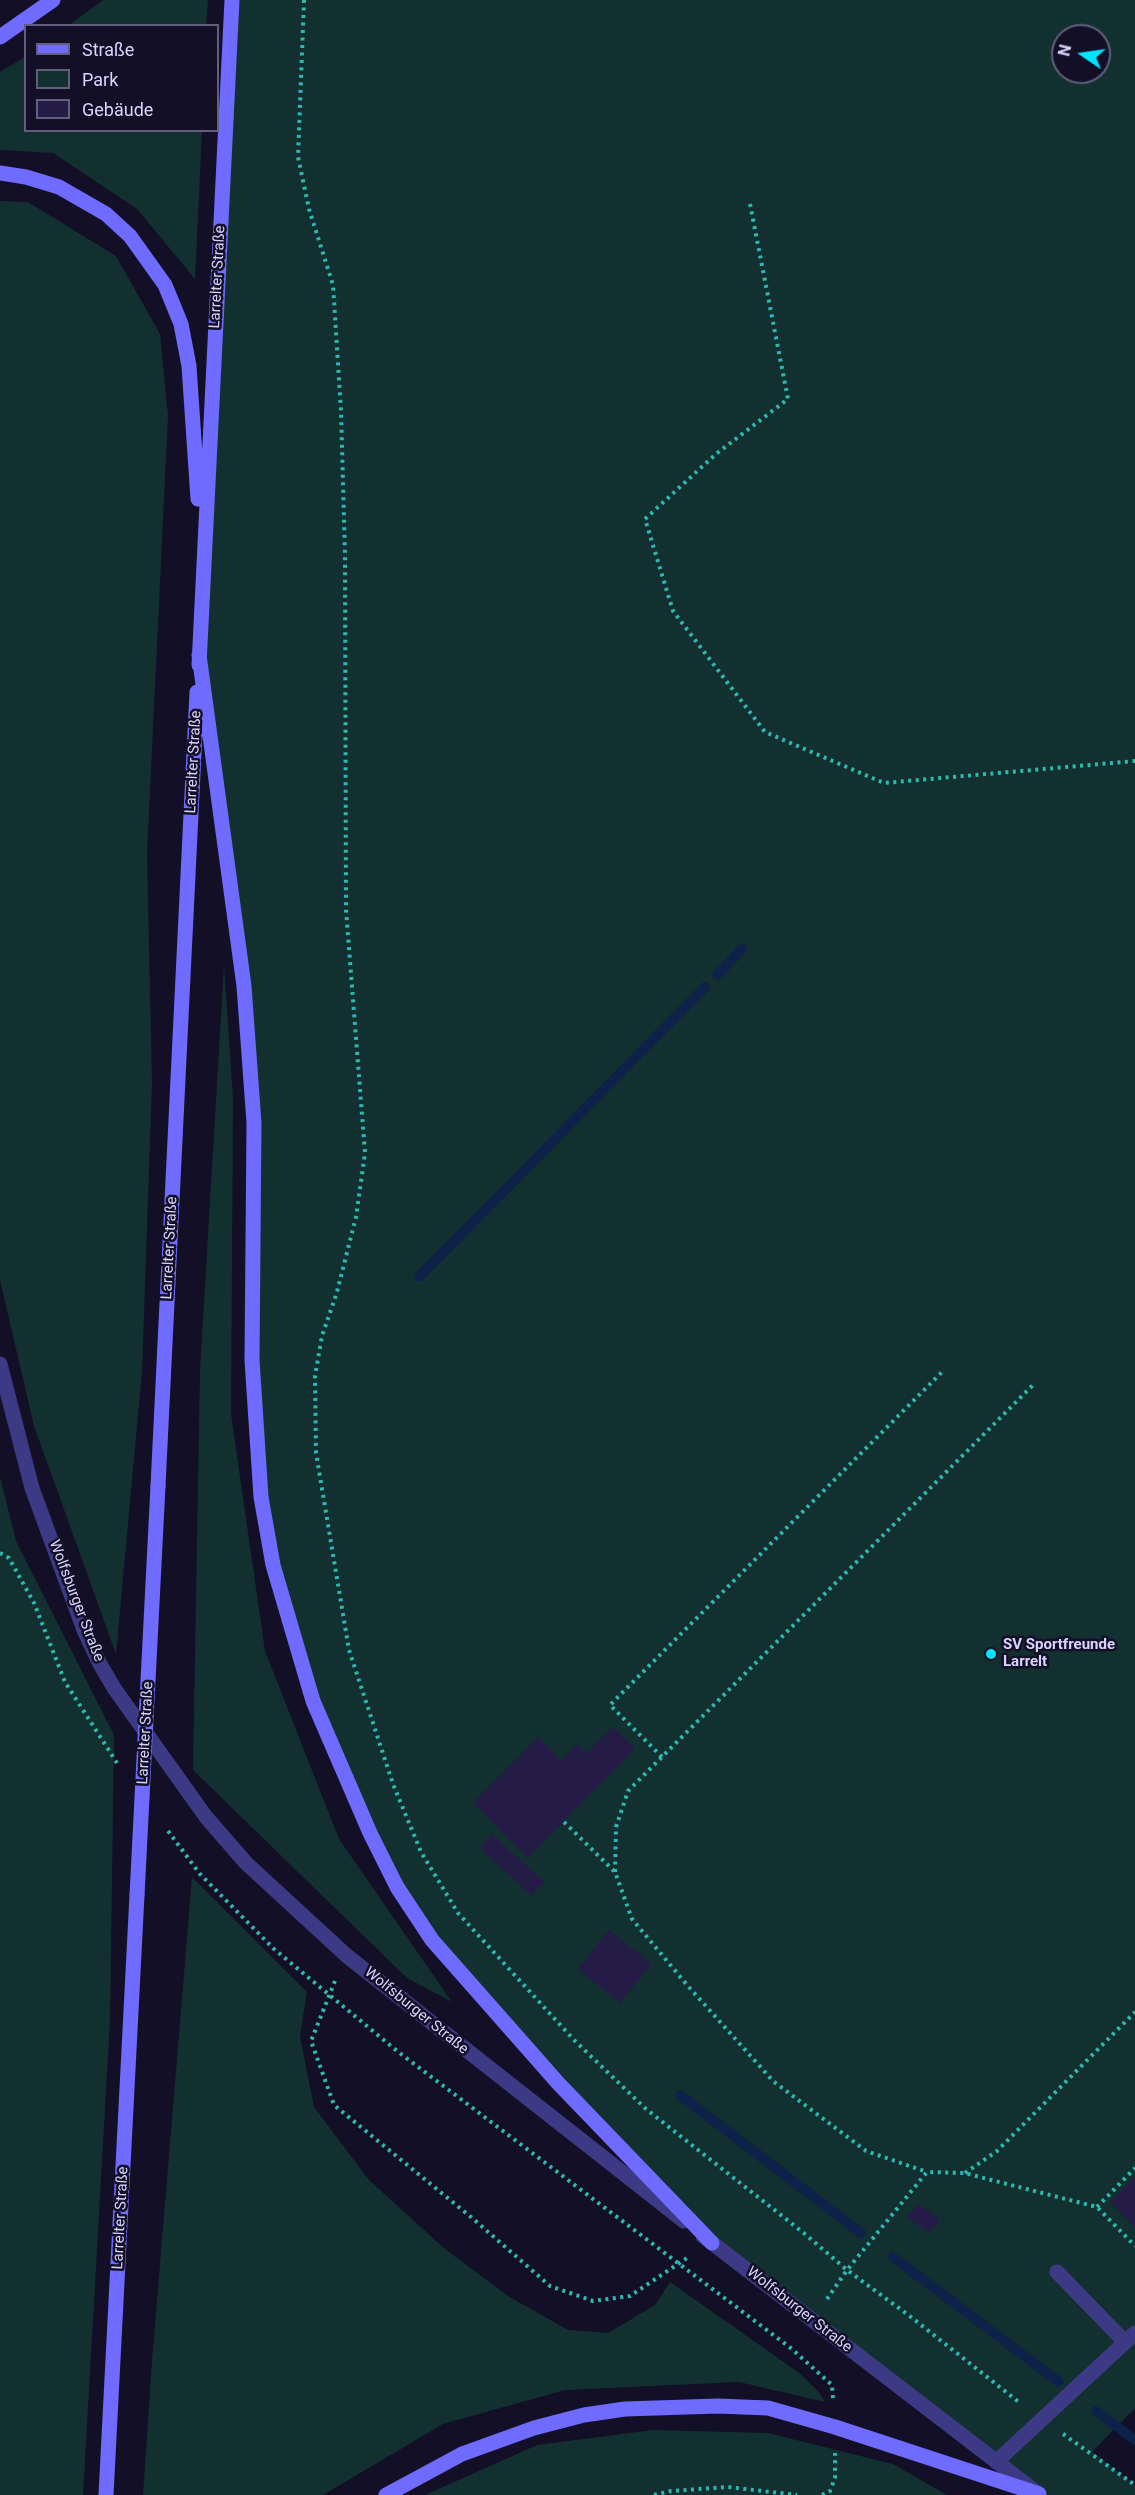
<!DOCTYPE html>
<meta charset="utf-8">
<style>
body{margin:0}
#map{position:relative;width:1135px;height:2495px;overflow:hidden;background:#130f26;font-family:Roboto,sans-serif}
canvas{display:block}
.legend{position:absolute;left:24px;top:24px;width:195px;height:108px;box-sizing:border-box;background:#130f26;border:2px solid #625e7d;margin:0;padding:8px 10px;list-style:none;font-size:18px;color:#d9d4ff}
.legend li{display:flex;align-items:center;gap:12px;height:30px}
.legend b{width:30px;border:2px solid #625e7d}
.north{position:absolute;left:1051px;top:24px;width:60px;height:60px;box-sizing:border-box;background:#130f26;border:2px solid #625e7d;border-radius:50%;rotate:283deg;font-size:16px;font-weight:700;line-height:24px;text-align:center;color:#d9d4ff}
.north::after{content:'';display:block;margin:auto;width:21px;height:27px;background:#00e5ff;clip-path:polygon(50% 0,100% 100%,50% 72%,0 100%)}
</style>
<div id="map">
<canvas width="1135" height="2495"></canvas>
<ul class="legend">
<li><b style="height:8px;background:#6f6bff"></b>Straße</li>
<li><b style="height:16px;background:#12302f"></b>Park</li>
<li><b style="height:16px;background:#241b47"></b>Gebäude</li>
</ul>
<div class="north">N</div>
</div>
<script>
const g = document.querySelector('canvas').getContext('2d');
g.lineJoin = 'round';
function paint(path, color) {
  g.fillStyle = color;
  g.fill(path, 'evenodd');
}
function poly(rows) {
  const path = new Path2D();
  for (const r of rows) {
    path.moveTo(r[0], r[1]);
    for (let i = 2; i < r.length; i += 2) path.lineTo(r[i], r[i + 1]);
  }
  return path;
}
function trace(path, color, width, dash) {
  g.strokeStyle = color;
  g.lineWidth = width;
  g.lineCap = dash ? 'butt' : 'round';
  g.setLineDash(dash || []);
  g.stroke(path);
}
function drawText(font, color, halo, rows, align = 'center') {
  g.font = font + ' Roboto,sans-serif';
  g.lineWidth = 5;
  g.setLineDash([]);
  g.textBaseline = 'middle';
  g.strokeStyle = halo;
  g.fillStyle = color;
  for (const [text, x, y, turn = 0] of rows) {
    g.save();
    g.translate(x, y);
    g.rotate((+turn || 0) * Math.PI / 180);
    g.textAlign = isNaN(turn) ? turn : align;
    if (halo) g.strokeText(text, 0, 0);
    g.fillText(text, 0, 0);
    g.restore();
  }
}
paint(poly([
 [103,0,208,0,206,25,69,25],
 [232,0,1135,0,1135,2408,1092,2452,1135,2485,1135,2495,1040,2495,712,2243,558,2083,397,1887,313,1701,261,1497,254,1123,199,655],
 [1063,36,1099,36,1099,72,1063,72],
 [25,57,26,130,202,131,195,279,137,209,53,153,0,150,0,72],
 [0,201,28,202,116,256,160,334,168,416,147,853,152,1083,142,1372,116,1654,34,1426,0,1280],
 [224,965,233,1099,231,1414,265,1651,339,1839,452,2002,407,1978,193,1770,200,1370],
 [0,1477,16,1541,114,1735,110,2021,83,2495,0,2495],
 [192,1877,307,1992,300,2036,314,2107,369,2180,445,2249,508,2296,568,2330,608,2333,655,2305,670,2282,798,2372,818,2391,825,2402,739,2382,565,2390,443,2424,323,2495,143,2495,152,2361],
 [653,2430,768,2433,893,2464,947,2495,425,2495,537,2445]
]), '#12302f');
trace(poly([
 [717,975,742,949],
 [419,1277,705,987],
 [680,2095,861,2233],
 [893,2257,1059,2382],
 [1096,2411,1135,2440]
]), '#0c2248', 10);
paint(poly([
 [613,1727,635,1749,528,1858,473,1803,538,1737,561,1760,578,1744,587,1753],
 [492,1834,544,1882,532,1896,480,1848],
 [609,1930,652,1964,620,2003,578,1969],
 [1135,2177,1135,2227,1110,2202],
 [917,2204,940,2219,930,2233,907,2218]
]), '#241b47');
trace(poly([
 [304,0,298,157,309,209,333,285,341,411,345,554,346,910,365,1153,356,1217,337,1292,322,1336,315,1376,316,1453,349,1650,393,1784,421,1852,458,1913,574,2040,646,2109,805,2234,847,2270,911,2317,1020,2403],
 [750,204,788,399,716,454,645,519,673,611,765,732,884,783,1135,761],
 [0,1553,9,1558,34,1603,65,1682,117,1763],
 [662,1757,610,1705,943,1371],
 [564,1822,615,1872,632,1919,687,1985,773,2081,866,2151,927,2172],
 [168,1831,200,1874,274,1949,397,2051,792,2349,832,2385,833,2398],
 [615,1872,616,1827,628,1791,1033,1385],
 [335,1981,311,2041,334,2105,471,2217,550,2286,593,2301,630,2296,687,2258],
 [965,2173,997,2151,1135,2012],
 [1097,2207,1135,2168],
 [827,2299,847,2270,927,2172,964,2173,1097,2207,1135,2246],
 [1063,2434,1135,2485],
 [654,2495,671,2491,728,2487,797,2495],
 [822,2495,830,2491,835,2478,835,2453]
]), '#2fb8b0', 4, [3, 4.5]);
trace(poly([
 [1057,2272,1125,2342],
 [996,2462,1135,2333]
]), '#3d3a85', 15);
trace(poly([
 [0,1364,32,1488,84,1630,100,1664,114,1688,206,1817,246,1863,347,1956,684,2221],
 [703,2236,1036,2492]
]), '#3d3a85', 15);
trace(poly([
 [0,37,53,0],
 [0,173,26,177,59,187,106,214,130,236,165,285,181,324,189,366,198,499],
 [199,655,244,986,254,1123,252,1360,261,1497,273,1565,313,1701,370,1833,397,1887,432,1940,558,2083,712,2243],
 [199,665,232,0],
 [158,1486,197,692],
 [106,2495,137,1895],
 [386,2495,462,2454,534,2428,584,2415,625,2409,718,2406,768,2408,835,2427,1039,2494]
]), '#6f6bff', 15);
trace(poly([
 [137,1895,158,1486]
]), '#6f6bff', 15);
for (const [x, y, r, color] of [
 [991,1654,6,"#00e5ff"]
]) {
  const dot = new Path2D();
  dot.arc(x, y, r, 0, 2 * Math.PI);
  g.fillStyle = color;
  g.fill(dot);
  trace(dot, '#130f26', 2);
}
drawText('15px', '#d9d4ff', '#130f26', [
 ["Larrelter Straße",218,277,-87],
 ["Larrelter Straße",194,762,-87],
 ["Larrelter Straße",170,1248,-87],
 ["Wolfsburger Straße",76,1601,69],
 ["Larrelter Straße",146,1733,-87],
 ["Wolfsburger Straße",416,2011,39],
 ["Larrelter Straße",121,2218,-87],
 ["Wolfsburger Straße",799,2310,38]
]);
drawText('bold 15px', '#d9d4ff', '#130f26', [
 ["SV Sportfreunde",1003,1645],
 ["Larrelt",1003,1662]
], 'left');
</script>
